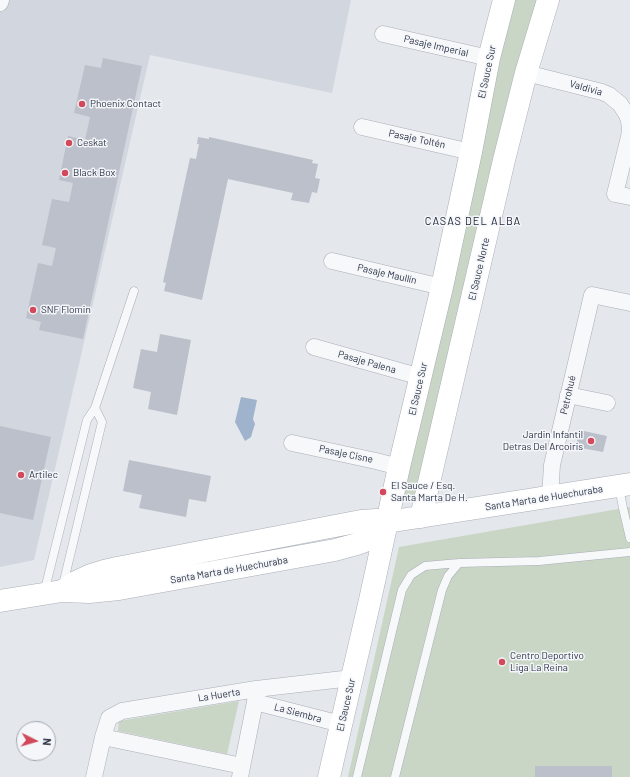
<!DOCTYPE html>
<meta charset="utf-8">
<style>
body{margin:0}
#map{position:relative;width:630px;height:777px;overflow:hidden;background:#e4e7ec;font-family:Barlow,sans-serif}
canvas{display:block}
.north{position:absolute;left:16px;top:721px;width:40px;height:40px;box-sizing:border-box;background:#f4f6f9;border:1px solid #a4a8b1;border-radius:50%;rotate:95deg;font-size:11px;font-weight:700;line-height:16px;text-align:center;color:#2b3445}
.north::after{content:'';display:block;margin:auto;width:14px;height:18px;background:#d1495b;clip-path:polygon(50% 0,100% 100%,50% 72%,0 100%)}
</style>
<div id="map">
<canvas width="630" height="777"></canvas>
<div class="north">N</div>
</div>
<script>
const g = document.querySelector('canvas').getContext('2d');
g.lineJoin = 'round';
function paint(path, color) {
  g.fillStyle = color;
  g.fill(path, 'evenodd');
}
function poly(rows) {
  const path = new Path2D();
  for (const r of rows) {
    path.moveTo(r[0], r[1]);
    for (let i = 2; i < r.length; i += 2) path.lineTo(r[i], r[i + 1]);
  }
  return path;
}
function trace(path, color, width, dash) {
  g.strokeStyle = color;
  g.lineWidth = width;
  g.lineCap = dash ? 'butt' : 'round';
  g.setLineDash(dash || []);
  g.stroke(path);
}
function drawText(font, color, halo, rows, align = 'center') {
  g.font = font + ' Barlow,sans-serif';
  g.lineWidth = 3;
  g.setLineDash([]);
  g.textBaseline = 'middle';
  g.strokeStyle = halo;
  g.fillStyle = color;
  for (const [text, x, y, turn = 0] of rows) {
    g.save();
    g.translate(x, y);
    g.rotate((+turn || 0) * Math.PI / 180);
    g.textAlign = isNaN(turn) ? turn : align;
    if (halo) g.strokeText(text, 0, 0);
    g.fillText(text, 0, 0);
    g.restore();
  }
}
paint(poly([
 [0,0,351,0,332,93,150,55,34,560,0,567]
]), '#d2d6de');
paint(poly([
 [509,0,540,0,422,494,389,500],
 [630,507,630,777,348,777,399,547],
 [239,701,227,754,118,731,119,721]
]), '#c9d6c5');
paint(poly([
 [241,397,257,400,253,419,255,424,253,430,251,437,245,441,235,422]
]), '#9fb4cc');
paint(poly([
 [103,58,142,66,83,339,39,330,41,322,26,318,38,263,52,266,56,248,42,245,52,199,69,202,73,183,59,180,68,136,85,140,90,117,74,113,85,65,101,68],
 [198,137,209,139,209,137,313,160,312,163,318,164,315,178,320,179,317,193,312,192,309,203,291,200,293,193,228,179,202,300,164,291,166,283,163,282,190,158,196,159,199,144,197,144],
 [160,334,191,340,177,415,148,409,151,392,133,388,141,349,157,352],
 [0,426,51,437,33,520,0,513],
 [579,430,607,436,603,452,576,447],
 [129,460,211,476,206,502,189,499,186,517,139,508,142,495,123,491],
 [535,766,612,766,612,777,535,777]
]), '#bbc0ca');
const lane = poly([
 [619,487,623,508,630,538],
 [63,585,102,422,95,408],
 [44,593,87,420,95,408,134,291],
 [357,777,402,590,411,575,425,566,459,563,539,561,630,552],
 [395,777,442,590,448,576,459,563]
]);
const street = poly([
 [0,3,1,0],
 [383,34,489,58],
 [526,73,602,92,609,95,620,104,627,115,629,121,630,129,629,137,615,194,630,197],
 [362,127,471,152],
 [332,261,442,287],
 [314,347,421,377],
 [568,395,607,403],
 [292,443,376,461,399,467],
 [550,497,552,465,592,295,630,303],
 [255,702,341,724],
 [103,737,242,766],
 [94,777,103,737,109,718,122,711,256,689,352,678],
 [240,777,255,702,256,689]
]);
const secondary = poly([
 [421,517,504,160,526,73,548,0],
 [62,591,76,582,91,575,104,571,117,568,361,521,377,520,387,522,630,484],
 [0,601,62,591,89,592,119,589,335,550,357,544,365,541,372,537,380,530,387,522],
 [329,777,370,600,399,467,442,287,471,152,489,58,504,0]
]);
trace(lane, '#a9aeb7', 9);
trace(street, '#a9aeb7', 17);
trace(secondary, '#a9aeb7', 23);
trace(lane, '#f7f8fa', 8);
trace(street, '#f7f8fa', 16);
trace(secondary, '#fff', 22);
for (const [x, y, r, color] of [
 [82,104,4,"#d1495b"],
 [69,143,4,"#d1495b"],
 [65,173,4,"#d1495b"],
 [33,310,4,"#d1495b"],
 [591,441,4,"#d1495b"],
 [21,475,4,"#d1495b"],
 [383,492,4,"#d1495b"],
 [502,662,4,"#d1495b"]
]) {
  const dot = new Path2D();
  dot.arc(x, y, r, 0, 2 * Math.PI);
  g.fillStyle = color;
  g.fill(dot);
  trace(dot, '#f4f6f9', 1.5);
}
drawText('10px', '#2b3445', '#f4f6f9', [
 ["Pasaje Imperial",436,46,13],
 ["El Sauce Sur",487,72,-78],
 ["Valdivia",586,88,16],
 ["Pasaje Toltén",417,139,12],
 ["El Sauce Norte",479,269,-77],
 ["Pasaje Maullín",387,274,13],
 ["Pasaje Palena",367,362,16],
 ["El Sauce Sur",418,389,-77],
 ["Petrohué",568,395,-77],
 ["Pasaje Cisne",346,454,12],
 ["Santa Marta de Huechuraba",544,498,-9],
 ["Santa Marta de Huechuraba",229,570,-10],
 ["La Huerta",219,695,-9],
 ["El Sauce Sur",346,705,-77],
 ["La Siembra",298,713,15]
]);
drawText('10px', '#2b3445', '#f4f6f9', [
 ["Phoenix Contact",90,104],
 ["Ceskat",77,143],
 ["Black Box",73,173],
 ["SNF Flomin",41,310],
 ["Jardin Infantil",583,435,"right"],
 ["Detras Del Arcoiris",583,447,"right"],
 ["Artilec",29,475],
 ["El Sauce / Esq.",391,486],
 ["Santa Marta De H.",391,498],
 ["Centro Deportivo",510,656],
 ["Liga La Reina",510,668]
], 'left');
g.letterSpacing = '1px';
drawText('11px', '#1d2536', '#f4f6f9', [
 ["CASAS DEL ALBA",473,221]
]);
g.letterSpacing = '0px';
</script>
